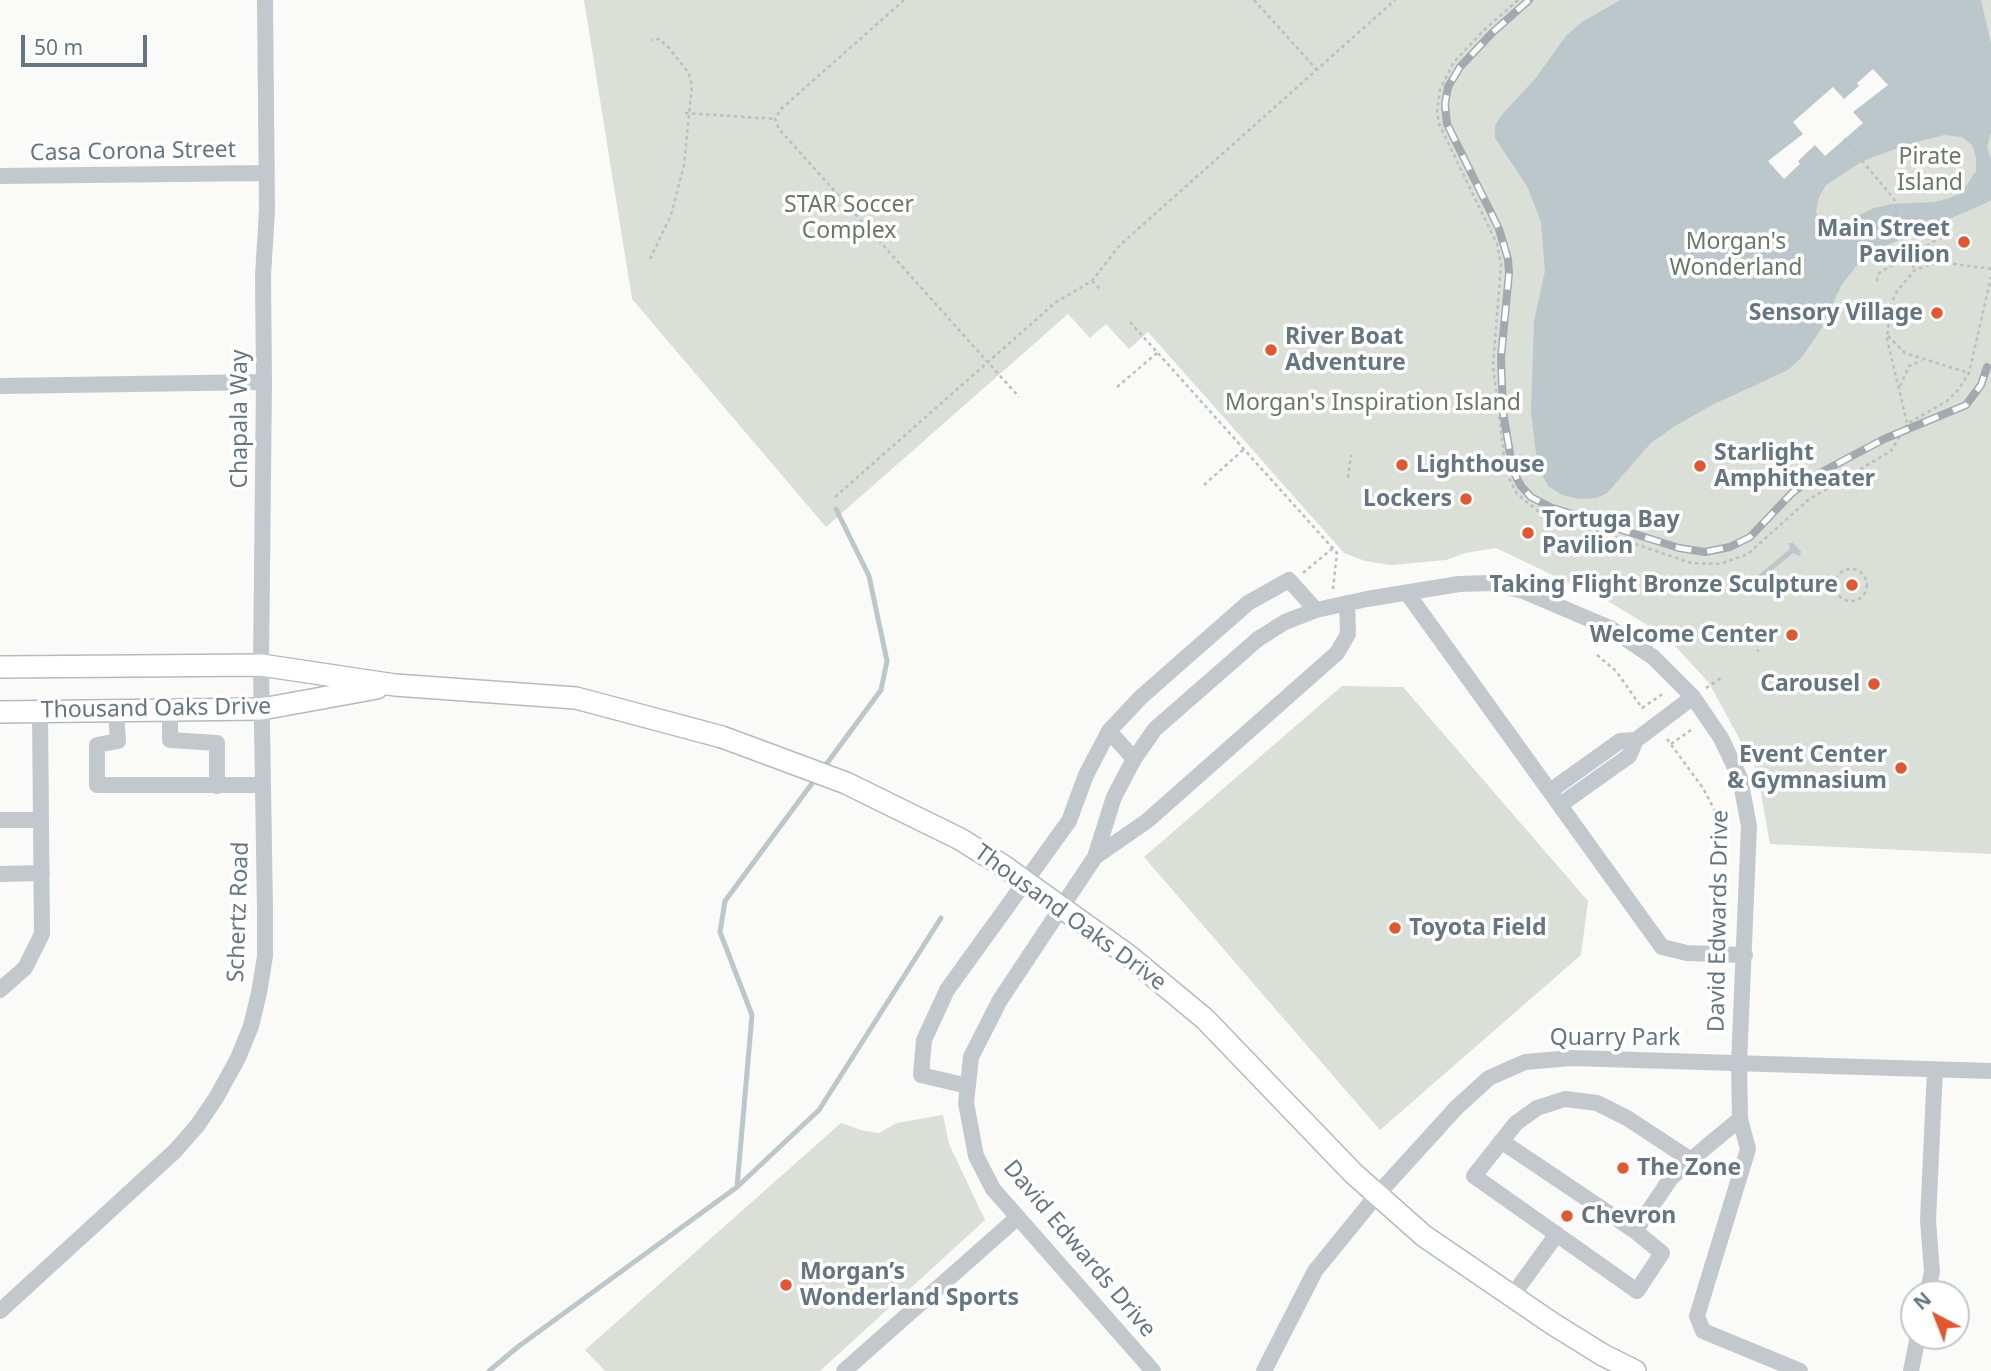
<!DOCTYPE html>
<meta charset="utf-8">
<style>
body{margin:0}
#map{position:relative;width:1991px;height:1371px;overflow:hidden;background:#fafaf8;font-family:"Noto Sans",sans-serif}
canvas{display:block}
.north{position:absolute;left:1900px;top:1280px;width:70px;height:70px;box-sizing:border-box;background:#fff;border:2px solid #c1c8cd;border-radius:50%;rotate:318deg;font-size:19px;font-weight:700;line-height:28px;text-align:center;color:#657683}
.north::after{content:'';display:block;margin:auto;width:24px;height:32px;background:#e4572e;clip-path:polygon(50% 0,100% 100%,50% 72%,0 100%)}
.scale{position:absolute;left:21px;top:35px;width:126px;height:32px;box-sizing:border-box;border:4px solid #657683;border-top:0;padding-left:9px;font-size:21px;line-height:24px;white-space:nowrap;color:#657683;-webkit-text-stroke:5px #fff;paint-order:stroke}
</style>
<div id="map">
<canvas width="1991" height="1371"></canvas>
<div class="north">N</div>
<div class="scale">50 m</div>
</div>
<script>
const g = document.querySelector('canvas').getContext('2d');
g.lineJoin = 'round';
function paint(path, color) {
  g.fillStyle = color;
  g.fill(path, 'evenodd');
}
function poly(rows) {
  const path = new Path2D();
  for (const r of rows) {
    if (r.length === 3) {
      path.moveTo(r[0] + r[2], r[1]);
      path.arc(r[0], r[1], r[2], 0, 2 * Math.PI);
      continue;
    }
    path.moveTo(r[0], r[1]);
    for (let i = 2; i < r.length; i += 2) path.lineTo(r[i], r[i + 1]);
  }
  return path;
}
function trace(path, color, width, dash) {
  g.strokeStyle = color;
  g.lineWidth = width;
  g.lineCap = dash ? 'butt' : 'round';
  g.setLineDash(dash || []);
  g.stroke(path);
}
function drawText(font, color, halo, rows, align = 'center') {
  g.font = font + ' "Noto Sans",sans-serif';
  g.lineWidth = 7;
  g.setLineDash([]);
  g.textBaseline = 'middle';
  g.strokeStyle = halo;
  g.fillStyle = color;
  for (const [text, x, y, turn = 0] of rows) {
    g.save();
    g.translate(x, y);
    g.rotate((+turn || 0) * Math.PI / 180);
    g.textAlign = isNaN(turn) ? turn : align;
    if (halo) g.strokeText(text, 0, 0);
    g.fillText(text, 0, 0);
    g.restore();
  }
}
paint(poly([
 [584,0,1991,0,1991,854,1770,844,1757,771,1709,683,1678,649,1644,623,1611,603,1496,548,1465,553,1446,560,1391,565,1365,561,1344,553,1148,332,1129,349,1106,324,1090,338,1068,314,826,527,632,299],
 [1342,686,1403,687,1588,901,1581,955,1380,1130,1144,857],
 [943,1115,949,1144,985,1220,820,1371,605,1371,585,1350,841,1123,864,1131,879,1133,897,1123]
]), '#dadfd7');
paint(poly([
 [1620,0,1981,0,1991,43,1991,132,1987,147,1991,159,1991,200,1984,204,1878,249,1863,257,1841,286,1820,331,1802,357,1788,370,1712,405,1675,426,1651,443,1607,493,1596,498,1580,499,1562,495,1548,486,1541,473,1537,460,1531,413,1534,321,1545,271,1541,222,1527,186,1495,138,1495,126,1500,117,1535,79,1566,36,1582,22],
 [1944,135,1962,137,1972,145,1976,157,1976,171,1962,192,1950,198,1934,202,1891,204,1874,208,1830,229,1820,223,1816,212,1819,197,1826,185,1863,161,1909,144],
 [1789,543,1793,543,1801,551,1800,556,1793,553,1753,586,1756,592,1751,594,1743,585,1743,580,1750,582,1790,549]
]), '#bbc7cb');
paint(poly([
 [1873,69,1888,85,1853,112,1863,123,1825,156,1815,145,1798,161,1800,164,1784,179,1768,161,1803,134,1793,122,1833,87,1844,99,1859,86,1857,83]
]), '#fafaf8');
trace(poly([
 [822,770,881,690,887,661,869,576,836,509],
 [737,1187,752,1015,720,932,725,901,816,778],
 [489,1371,519,1346,737,1187,819,1110,941,918]
]), '#bbc7cb', 5);
const major = poly([
 [0,667,261,665,395,685,576,698,722,737],
 [0,712,262,709,377,688],
 [1129,956,1205,1019,1353,1173,1424,1236,1553,1324,1603,1355,1635,1371]
]);
trace(major, '#b5babe', 24);
trace(poly([
 [904,0,781,109,775,119,779,129,1019,397],
 [1254,0,1317,70],
 [1518,0,1484,30,1453,63,1440,90,1437,111,1439,124,1497,244,1501,264,1493,366,1506,472,1517,494,1538,511,1691,563,1720,564,1748,554,1808,500,1891,451,1907,424,1947,401,1958,390,1969,373,1991,277],
 [685,113,775,119],
 [1844,139,1894,199,1903,246,1915,270],
 [650,259,671,215,684,165,692,85,688,72,669,48,659,39,651,40],
 [1092,281,1101,290],
 [1877,281,1879,273,1940,238,1948,238],
 [1130,322,1337,553,1333,589],
 [1888,336,1905,353,1969,373],
 [1900,386,1909,366,1922,361],
 [1117,387,1157,353],
 [1907,423,1887,339,1890,306,1897,291,1915,270,1932,264,1947,263,1991,269],
 [1348,478,1351,455],
 [1204,485,1243,450],
 [835,497,1056,302,1092,281,1119,246,1395,0],
 [1851,585,16],
 [1303,573,1333,548],
 [1757,651,1759,650],
 [1597,655,1616,671,1642,708,1664,693],
 [1706,688,1721,678],
 [1667,739,1703,788,1715,811,1719,829],
 [1671,744,1691,730]
]), '#bbbfc2', 2.5, [3.5, 3.5]);
trace(poly([
 [0,176,267,173],
 [0,386,264,382],
 [1407,593,1662,947,1687,953,1745,955],
 [170,710,170,740,217,743,217,786],
 [116,711,118,741,97,745,97,785,263,785],
 [1109,731,1134,759],
 [1550,791,1620,741,1636,740],
 [1560,805,1629,756,1636,740,1693,697],
 [0,820,41,820],
 [1095,857,1147,821,1337,653,1348,634,1347,603],
 [0,874,42,873],
 [0,990,25,968,42,934,40,712],
 [968,1086,921,1075,924,1040,947,990,1069,821,1086,775,1109,731,1141,697,1248,603,1289,580,1316,610],
 [1501,1141,1635,1231],
 [1691,1160,1627,1118,1597,1103,1565,1099,1537,1108,1516,1123,1474,1176,1637,1291,1662,1253,1635,1231,1671,1178,1706,1147,1740,1119],
 [1927,1294,1932,1272,1928,1220,1935,1069],
 [1512,1296,1557,1234],
 [0,1311,175,1151,197,1126,216,1098,238,1058,251,1026,259,993,265,956,265,909,261,665,264,382,263,276,267,210,265,0],
 [844,1371,1018,1217],
 [1153,1371,993,1189,976,1156,966,1103,971,1057,1000,1000,1095,857,1114,797,1134,759,1155,729,1258,639,1285,622,1316,610,1367,599,1459,584,1491,583,1523,591,1610,628,1653,657,1693,697,1721,738,1740,778,1749,826,1739,1063,1740,1119,1748,1149,1697,1316,1703,1331,1800,1371],
 [1264,1371,1315,1271,1376,1196,1457,1107,1489,1078,1525,1062,1572,1058,1991,1071],
 [1911,1371,1918,1336]
]), '#c3c8cc', 16);
trace(major, '#fff', 21);
const rail = poly([
 [1529,0,1492,33,1460,67,1448,87,1445,104,1447,124,1499,229,1508,259,1509,273,1501,358,1503,412,1513,471,1521,486,1531,497,1550,507,1679,548,1705,552,1730,547,1750,537,1792,493,1818,474,1884,439,1966,405,1981,385,1987,367]
]);
trace(rail, '#a2aab0', 8);
trace(rail, '#fff', 5, [16]);
const majorBridge = poly([
 [722,737,846,783,960,839,1005,867,1129,956]
]);
trace(majorBridge, '#b5babe', 24, []);
trace(majorBridge, '#fff', 21);
for (const [x, y, r, color] of [
 [1964,242,7,"#e4572e"],
 [1937,313,7,"#e4572e"],
 [1271,350,7,"#e4572e"],
 [1402,465,7,"#e4572e"],
 [1700,466,7,"#e4572e"],
 [1466,499,7,"#e4572e"],
 [1528,533,7,"#e4572e"],
 [1852,585,7,"#e4572e"],
 [1792,635,7,"#e4572e"],
 [1874,684,7,"#e4572e"],
 [1901,768,7,"#e4572e"],
 [1395,928,7,"#e4572e"],
 [1623,1168,7,"#e4572e"],
 [1567,1216,7,"#e4572e"],
 [786,1285,7,"#e4572e"]
]) {
  const dot = new Path2D();
  dot.arc(x, y, r, 0, 2 * Math.PI);
  g.fillStyle = color;
  g.fill(dot);
  trace(dot, '#fff', 2.5);
}
drawText('23px', '#657683', '#fff', [
 ["Casa Corona Street",133,152,-1],
 ["Chapala Way",240,419,-90],
 ["Thousand Oaks Drive",156,709,-1],
 ["Schertz Road",239,912,-88],
 ["Thousand Oaks Drive",1070,918,36],
 ["David Edwards Drive",1719,921,-89],
 ["Quarry Park",1615,1038],
 ["David Edwards Drive",1079,1249,50]
]);
drawText('23px', '#687a64', '#fff', [
 ["Pirate",1930,157],
 ["Island",1930,183],
 ["STAR Soccer",849,205],
 ["Complex",849,231],
 ["Morgan's",1736,242],
 ["Wonderland",1736,268],
 ["Morgan's Inspiration Island",1373,403]
]);
drawText('bold 23px', '#657683', '#fff', [
 ["Main Street",1950,229,"right"],
 ["Pavilion",1950,255,"right"],
 ["Sensory Village",1923,313,"right"],
 ["River Boat",1285,337],
 ["Adventure",1285,363],
 ["Starlight",1714,453],
 ["Amphitheater",1714,479],
 ["Lighthouse",1416,465],
 ["Lockers",1452,499,"right"],
 ["Tortuga Bay",1542,520],
 ["Pavilion",1542,546],
 ["Taking Flight Bronze Sculpture",1838,585,"right"],
 ["Welcome Center",1778,635,"right"],
 ["Carousel",1860,684,"right"],
 ["Event Center",1887,755,"right"],
 ["& Gymnasium",1887,781,"right"],
 ["Toyota Field",1409,928],
 ["The Zone",1637,1168],
 ["Chevron",1581,1216],
 ["Morgan’s",800,1272],
 ["Wonderland Sports",800,1298]
], 'left');
</script>
